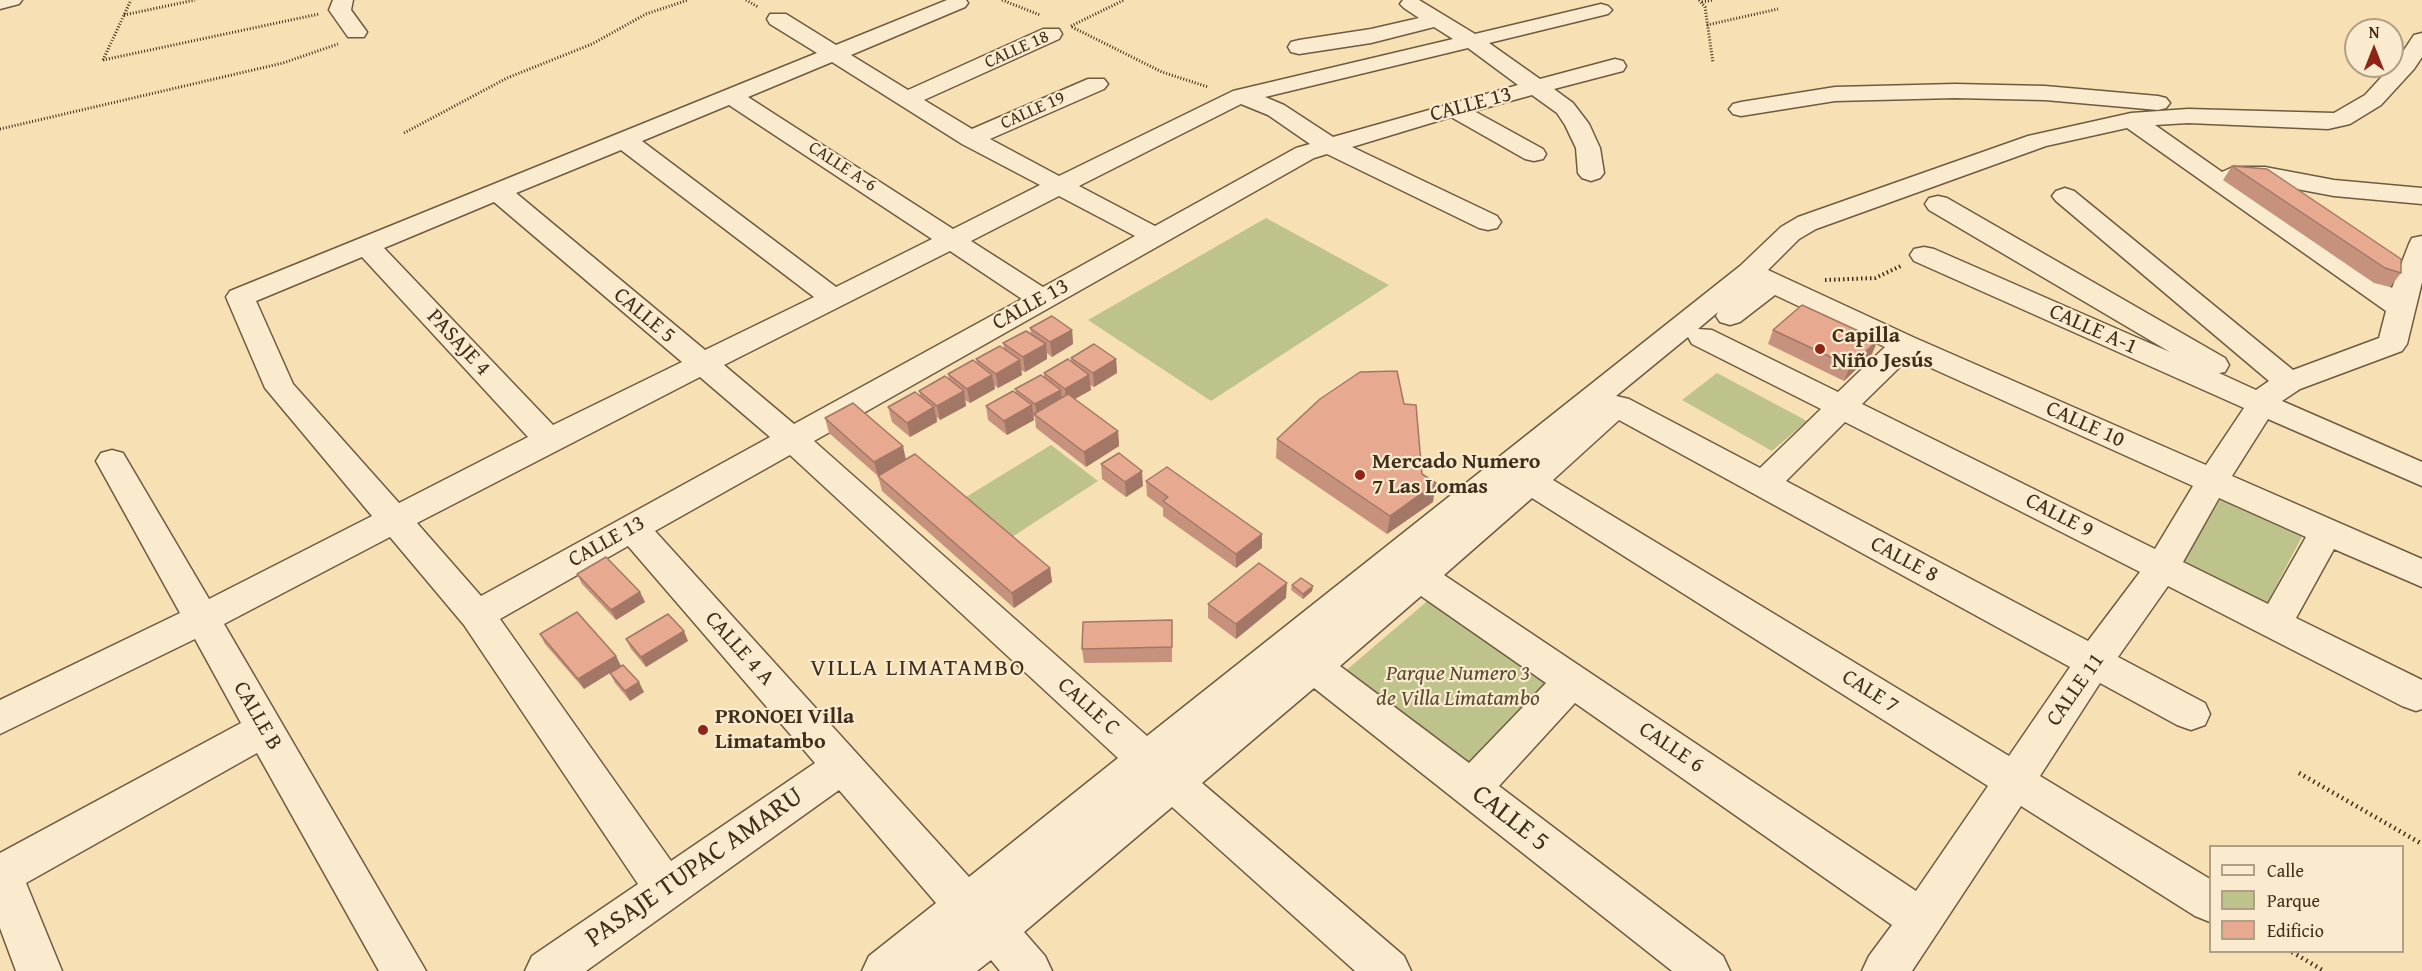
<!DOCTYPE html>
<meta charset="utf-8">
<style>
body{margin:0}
#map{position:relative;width:2422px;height:971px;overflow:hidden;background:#f7e0b3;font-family:"Gentium Book Plus",serif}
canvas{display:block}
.legend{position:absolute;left:2209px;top:845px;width:195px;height:108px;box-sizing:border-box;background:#faebce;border:2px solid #b09f86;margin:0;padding:8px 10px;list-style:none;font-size:18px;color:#402d1a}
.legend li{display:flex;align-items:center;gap:12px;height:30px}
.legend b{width:30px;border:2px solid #b09f86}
.north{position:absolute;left:2344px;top:18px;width:60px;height:60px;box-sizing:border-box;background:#faebce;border:2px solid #b09f86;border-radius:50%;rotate:0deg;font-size:16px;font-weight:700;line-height:24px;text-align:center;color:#402d1a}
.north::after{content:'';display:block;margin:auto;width:21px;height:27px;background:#8f2418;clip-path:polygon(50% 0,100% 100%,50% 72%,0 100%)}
</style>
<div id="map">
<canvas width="2422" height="971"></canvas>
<ul class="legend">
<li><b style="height:8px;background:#faebce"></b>Calle</li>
<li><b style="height:16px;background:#bec28b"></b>Parque</li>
<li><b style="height:16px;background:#e7aa91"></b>Edificio</li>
</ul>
<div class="north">N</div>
</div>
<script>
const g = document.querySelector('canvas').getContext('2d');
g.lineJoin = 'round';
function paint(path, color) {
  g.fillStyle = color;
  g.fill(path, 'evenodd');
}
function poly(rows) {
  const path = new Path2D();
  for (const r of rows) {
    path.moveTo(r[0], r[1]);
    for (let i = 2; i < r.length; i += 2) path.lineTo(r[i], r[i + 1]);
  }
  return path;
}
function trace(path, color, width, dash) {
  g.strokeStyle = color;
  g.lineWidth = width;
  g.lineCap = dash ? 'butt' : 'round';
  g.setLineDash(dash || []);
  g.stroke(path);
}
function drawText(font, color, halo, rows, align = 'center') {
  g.font = font + ' "Gentium Book Plus",serif';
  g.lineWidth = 4.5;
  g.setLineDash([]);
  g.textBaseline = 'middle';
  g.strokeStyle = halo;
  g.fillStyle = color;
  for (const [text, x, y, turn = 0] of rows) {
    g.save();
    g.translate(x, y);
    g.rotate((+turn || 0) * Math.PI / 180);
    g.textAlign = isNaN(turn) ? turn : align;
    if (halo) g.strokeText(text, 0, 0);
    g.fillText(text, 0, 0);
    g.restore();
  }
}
paint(poly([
 [1266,218,1389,285,1211,401,1088,320],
 [1717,373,1807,421,1772,451,1682,400],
 [1051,445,1098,481,1012,537,966,497],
 [2223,495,2305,531,2266,605,2182,564],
 [1431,598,1554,682,1468,767,1343,673]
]), '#bec28b');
const minor = poly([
 [0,0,22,0,19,4,0,9,0,0],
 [333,0,353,0,351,10,367,32,364,37,348,37,329,10,333,0],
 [947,0,966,0,968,3,965,7,851,55,908,90,1043,29,1059,29,1062,34,1059,39,924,100,972,129,1088,79,1104,79,1108,84,1104,89,990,139,1059,176,1233,91,1453,39,1434,27,1371,43,1299,54,1291,52,1288,47,1291,42,1299,40,1371,29,1419,18,1404,8,1400,4,1403,0,1419,0,1475,34,1601,4,1608,6,1612,10,1608,14,1489,43,1540,79,1615,59,1623,61,1626,66,1623,71,1554,89,1573,103,1589,124,1600,148,1604,173,1600,178,1591,181,1582,178,1578,173,1576,148,1565,125,1557,113,1532,95,1474,111,1543,149,1546,154,1543,159,1534,161,1525,159,1451,117,1352,147,1497,216,1501,222,1497,228,1488,230,1479,228,1327,154,1314,158,814,441,1147,736,1740,266,1781,227,1798,217,2028,136,2131,113,2188,109,2334,113,2365,95,2398,59,2414,35,2422,33,2422,57,2414,69,2381,105,2350,124,2328,129,2188,123,2155,125,2222,172,2233,167,2265,167,2334,180,2422,188,2422,204,2334,196,2265,183,2238,183,2392,288,2409,244,2412,238,2422,236,2422,282,2407,344,2402,351,2300,389,2282,401,2422,462,2422,486,2268,419,2232,476,2422,559,2422,587,2334,549,2296,618,2422,680,2422,709,2416,711,2402,706,2168,586,2118,657,2205,703,2210,714,2205,725,2191,730,2177,725,2100,683,2040,776,2210,879,2210,922,2195,916,2021,806,1912,971,1862,971,1869,956,1892,925,1575,703,1499,786,1723,956,1730,971,1672,971,1314,688,1202,783,1404,956,1411,971,1355,971,1172,807,1024,932,1045,956,1052,971,1000,971,991,960,977,971,862,971,869,956,936,903,839,790,586,971,525,971,532,956,638,884,464,625,390,537,224,624,426,971,379,971,257,753,26,883,62,971,16,971,0,928,0,853,241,723,195,639,0,734,0,700,180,613,96,461,101,453,112,450,123,453,209,599,372,516,265,388,226,297,230,291,817,53,770,24,767,19,770,14,786,14,836,45,947,0],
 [1468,48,1518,85,1333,137,1284,105,1265,97,1468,48],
 [832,62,962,144,1040,185,953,229,748,97,832,62],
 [1241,104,1268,115,1310,144,1296,148,1155,226,1079,186,1241,104],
 [729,105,932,239,836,287,642,141,729,105],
 [2127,128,2386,311,2379,338,2293,370,2074,191,2065,188,2056,191,2052,196,2056,201,2269,381,2256,390,2219,373,2225,372,2229,365,2225,358,1947,198,1938,196,1929,198,1925,204,1929,210,2170,352,1934,249,1924,247,1914,249,1910,255,1914,261,2244,408,2206,465,1915,338,1768,270,1799,239,1816,229,2046,146,2127,128],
 [621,150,814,297,705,350,516,193,621,150],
 [1059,196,1135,236,1043,287,971,241,1059,196],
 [494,202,682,362,553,425,384,248,494,202],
 [950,251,1022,299,794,424,724,365,950,251],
 [362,257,528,437,399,503,293,384,256,301,362,257],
 [1775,295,1885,347,1838,392,1712,330,1698,329,1718,312,1716,316,1720,322,1730,325,1740,322,1775,295],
 [1688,337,1692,344,1821,409,1760,468,1629,399,1616,396,1688,337],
 [1909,358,2193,486,2155,549,1862,404,1909,358],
 [700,377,770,437,481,596,417,523,700,377],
 [1619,420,2070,667,2009,756,1553,480,1619,420],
 [1845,422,2140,572,2088,641,1786,481,1845,422],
 [790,455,1118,758,969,877,655,531,790,455],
 [1532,498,1988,786,1916,891,1444,575,1532,498],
 [2219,498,2306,537,2268,604,2183,562,2219,498],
 [628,546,815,763,671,861,500,619,628,546],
 [1421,596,1546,683,1469,763,1340,666,1421,596],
 [1955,84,2045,86,2158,96,2166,98,2170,103,2166,108,2158,110,2045,100,1955,98,1835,101,1741,116,1733,114,1729,109,1733,104,1741,102,1835,87,1955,84]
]);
trace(minor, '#6e5a40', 3);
trace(poly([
 [746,0,758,7],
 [1002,0,1040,15],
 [1699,0,1705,7,1713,63],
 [1702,2,1713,0],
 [124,15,195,0],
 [1707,25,1778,9],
 [1071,26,1124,0],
 [1072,27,1162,72,1208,87],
 [103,60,319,14],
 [103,60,131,0],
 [0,129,283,63,338,44],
 [404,133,507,78,592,44,646,14,688,0]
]), '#402d1a', 3, [1, 2]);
trace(poly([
 [1825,280,1875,278,1901,266]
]), '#402d1a', 4, [1.5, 3]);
trace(poly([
 [2299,773,2422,844],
 [2292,952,2324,971]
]), '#402d1a', 4.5, [1.5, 4]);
paint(minor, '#faebce');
paint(poly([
 [2232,166,2401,273,2390,287,2374,283,2223,180],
 [1030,328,1072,330,1073,344,1052,357,1047,353,1047,359,1025,372,1021,370,1022,375,998,388,994,385,995,389,970,403,965,400,966,406,940,420,937,417,937,422,910,437,892,422,888,407,920,395,919,391,949,380,948,374,977,363,976,359,1004,348,1003,343,1031,334],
 [1773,330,1872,354,1844,381,1768,344],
 [1071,358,1116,359,1117,373,1094,387,1090,385,1091,390,1074,399,1118,431,1119,446,1086,467,1036,428,1035,417,1033,416,1034,420,1007,435,988,420,986,406,1016,393,1015,389,1044,377,1044,373,1071,362],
 [1404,404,1422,474,1433,502,1387,534,1276,458,1277,439],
 [825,418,906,460,1050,568,1052,582,1014,608,882,491,878,476,829,433],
 [1101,464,1143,486,1126,497,1102,479],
 [1146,481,1262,534,1262,548,1236,568,1163,516,1163,508,1147,496],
 [577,574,640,592,645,602,616,620,582,584],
 [1292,585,1313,586,1312,591,1303,599,1291,590],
 [1286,598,1236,639,1208,618,1208,604],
 [1172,620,1172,662,1084,663,1082,649],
 [540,634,616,656,621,666,584,689,545,644],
 [626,639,688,641,646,667,631,649],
 [610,673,644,692,630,701,615,683]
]), '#c7927d');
paint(poly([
 [1072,330,1073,344,1052,357,1050,342],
 [1878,340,1872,354,1844,381,1850,366],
 [1046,344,1047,359,1025,372,1023,357],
 [1116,359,1117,373,1094,387,1093,373],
 [1020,360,1022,375,998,388,996,374],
 [992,375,995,389,970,403,967,389],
 [1089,375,1091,390,1066,404,1065,389],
 [1061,390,1062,404,1037,416,1035,404],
 [964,391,966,406,940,420,937,406],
 [1032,405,1034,420,1007,435,1004,421],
 [934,407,937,422,910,437,907,423],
 [1118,431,1119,446,1086,467,1084,452],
 [903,446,906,460,878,476,874,462],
 [1142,471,1143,486,1126,497,1125,482],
 [1436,483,1433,502,1387,534,1390,516],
 [1262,534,1262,548,1236,568,1236,554],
 [1050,568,1052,582,1014,608,1012,593],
 [1287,583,1286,598,1236,639,1236,624],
 [1313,586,1312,591,1303,599,1303,594],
 [640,592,645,602,616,620,611,610],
 [684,631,688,641,646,667,641,657],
 [616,656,621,666,584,689,578,679],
 [639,682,644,692,630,701,625,691]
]), '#a27766');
const building = poly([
 [2232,166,2267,169,2401,259,2401,273,2385,268,2232,166],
 [1802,305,1878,340,1850,366,1773,330,1802,305],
 [1052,316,1072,330,1050,342,1030,328,1052,316],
 [1026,331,1046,344,1023,357,1003,343,1026,331],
 [1094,344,1116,359,1093,373,1071,358,1094,344],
 [1000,346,1020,360,996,374,976,359,1000,346],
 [1068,359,1089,375,1065,389,1044,373,1068,359],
 [973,360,992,375,967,389,948,374,973,360],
 [1397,371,1404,404,1416,405,1422,474,1436,483,1390,516,1277,439,1320,399,1360,372,1397,371],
 [1041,375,1061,390,1035,404,1015,389,1041,375],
 [945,376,964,391,937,406,919,391,945,376],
 [1013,391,1032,405,1004,421,986,406,1013,391],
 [915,392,934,407,907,423,888,407,915,392],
 [1068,394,1118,431,1084,452,1034,414,1068,394],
 [853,403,903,446,874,462,825,418,853,403],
 [1119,453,1142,471,1125,482,1101,464,1119,453],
 [915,454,1050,568,1012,593,878,476,915,454],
 [1167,467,1262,534,1236,554,1163,501,1168,497,1146,481,1167,467],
 [606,557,640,592,611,610,577,574,606,557],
 [1259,563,1287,583,1236,624,1208,604,1259,563],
 [1301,578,1313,586,1303,594,1292,585,1301,578],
 [577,612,616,656,578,679,540,634,577,612],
 [668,614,684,631,641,657,626,639,668,614],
 [1172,620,1172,647,1082,649,1083,622,1172,620],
 [623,665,639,682,625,691,610,673,623,665]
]);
paint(building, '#e7aa91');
trace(building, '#a27766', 1.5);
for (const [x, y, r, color] of [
 [1820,349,6,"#8f2418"],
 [1360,475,6,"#8f2418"],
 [703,730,6,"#8f2418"]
]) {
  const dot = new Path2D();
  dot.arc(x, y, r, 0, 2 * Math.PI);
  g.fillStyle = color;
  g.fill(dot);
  trace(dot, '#faebce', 2);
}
drawText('18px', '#402d1a', '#faebce', [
 ["CALLE 18",1017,50,-24],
 ["CALLE 19",1033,111,-24],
 ["CALLE A-6",842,167,33]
]);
drawText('22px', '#402d1a', '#faebce', [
 ["CALLE 13",1471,105,-15],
 ["CALLE 13",1031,305,-29],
 ["CALLE 5",644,316,40],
 ["CALLE A-1",2093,330,24],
 ["PASAJE 4",458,343,47],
 ["CALLE 10",2085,425,24],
 ["CALLE 9",2059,516,27],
 ["CALLE 13",607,542,-29],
 ["CALLE 8",1904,560,28],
 ["CALLE 4 A",739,649,48],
 ["CALLE 11",2076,690,-55],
 ["CALE 7",1870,692,32],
 ["CALLE C",1088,707,42],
 ["CALLE B",257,716,60],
 ["CALLE 6",1671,748,34]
]);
drawText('bold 22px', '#402d1a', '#faebce', [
 ["Capilla",1832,336],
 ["Niño Jesús",1832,361],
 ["Mercado Numero",1372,462],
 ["7 Las Lomas",1372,487],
 ["PRONOEI Villa",715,717],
 ["Limatambo",715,742]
], 'left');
drawText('italic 22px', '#594b31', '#faebce', [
 ["Parque Numero 3",1458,674],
 ["de Villa Limatambo",1458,699]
]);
g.letterSpacing = '1.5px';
drawText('24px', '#402d1a', '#faebce', [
 ["VILLA LIMATAMBO",918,669]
]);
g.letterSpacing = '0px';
drawText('27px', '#402d1a', '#faebce', [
 ["CALLE 5",1510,819,38],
 ["PASAJE TUPAC AMARU",695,868,-35]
]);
</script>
